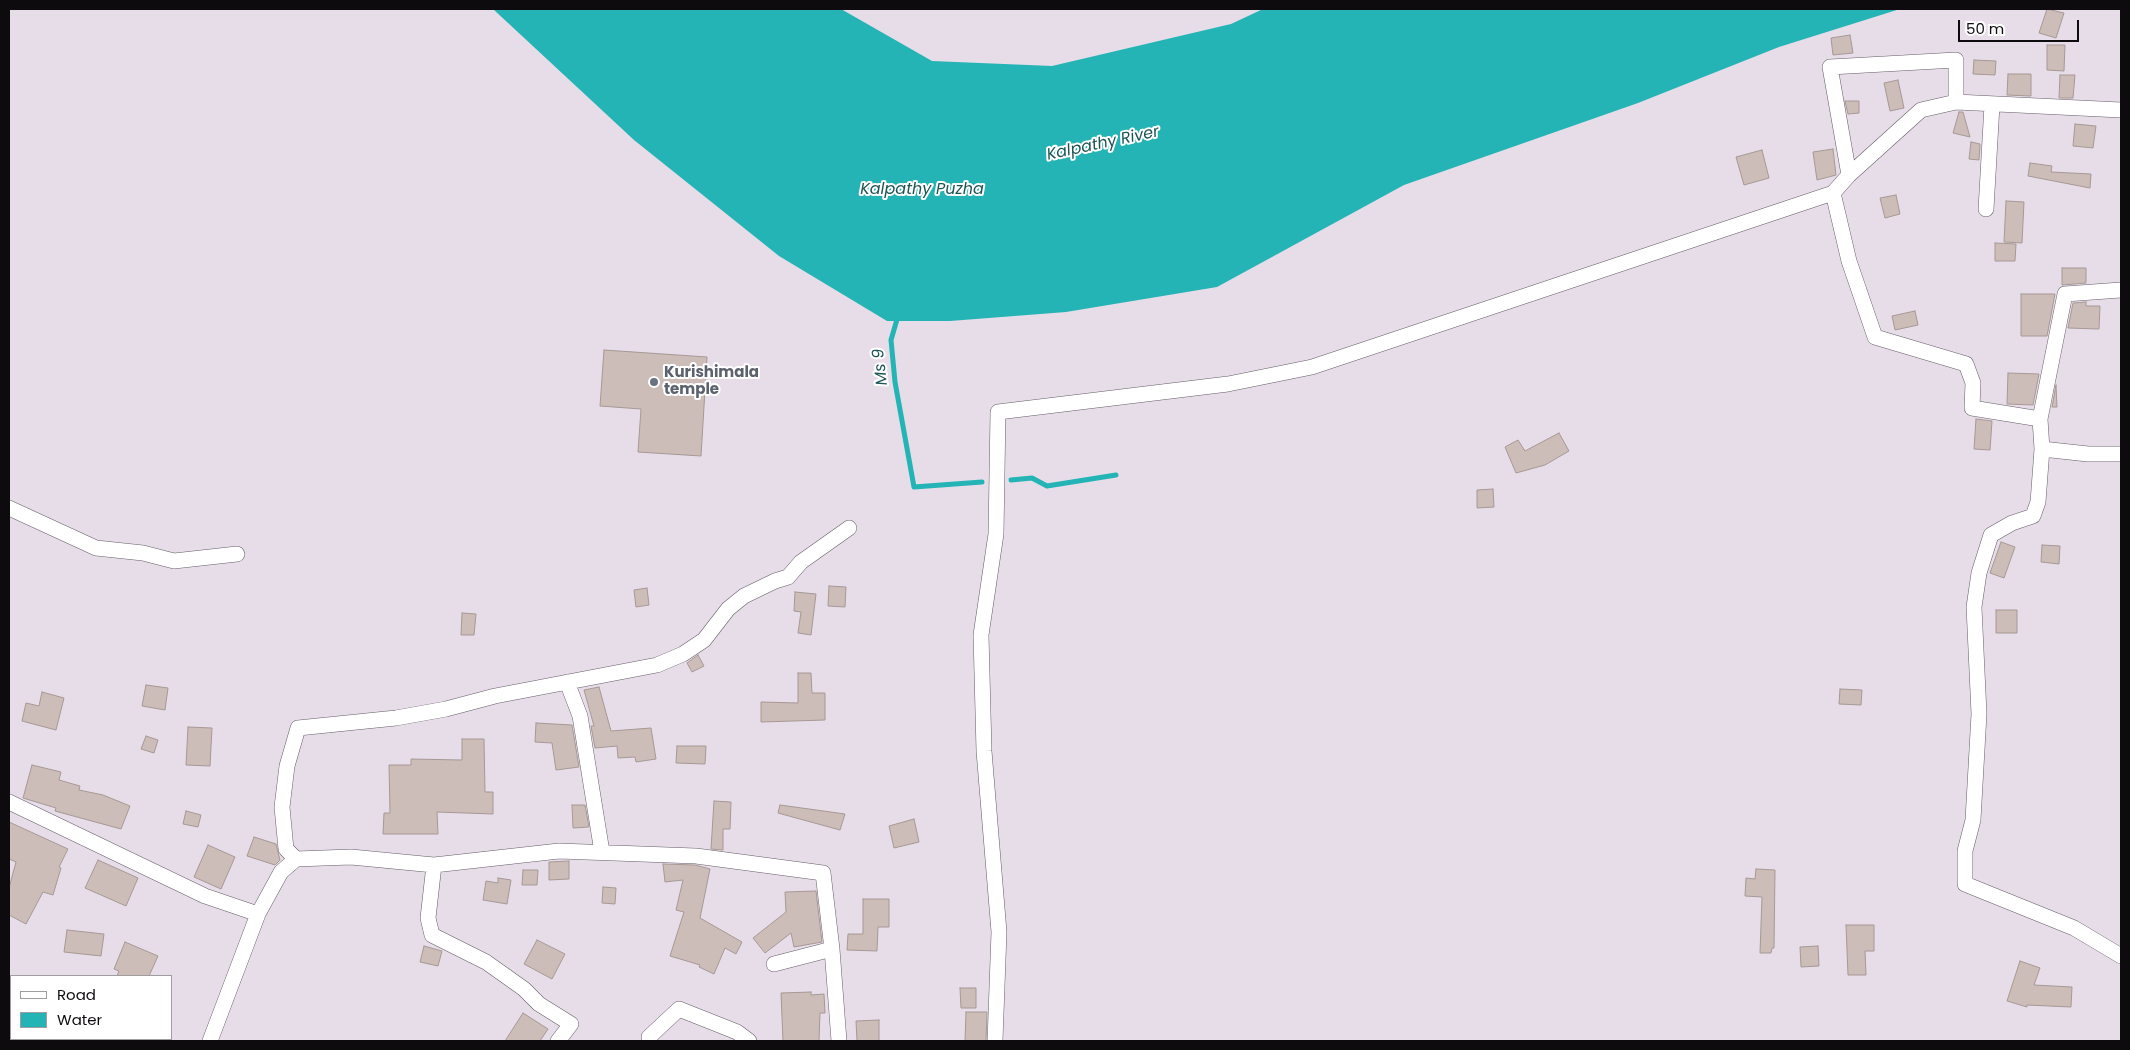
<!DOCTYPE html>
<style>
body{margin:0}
#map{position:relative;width:2130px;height:1050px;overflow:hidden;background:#e6dde9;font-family:Poppins,sans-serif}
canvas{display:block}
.frame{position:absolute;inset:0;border:10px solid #0e0b0f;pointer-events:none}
.legend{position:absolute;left:10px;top:975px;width:162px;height:65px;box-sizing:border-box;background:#fff;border:1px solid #9f9d9f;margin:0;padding:6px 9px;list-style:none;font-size:15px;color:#0e0b0f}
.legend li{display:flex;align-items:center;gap:10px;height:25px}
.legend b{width:25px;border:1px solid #9f9d9f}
.scale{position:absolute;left:1958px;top:20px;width:121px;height:22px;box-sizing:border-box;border:2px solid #0e0b0f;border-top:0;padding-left:6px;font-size:15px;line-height:18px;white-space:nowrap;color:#0e0b0f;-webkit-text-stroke:4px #fff;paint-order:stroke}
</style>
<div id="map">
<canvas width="2130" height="1050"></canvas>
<div class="frame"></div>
<ul class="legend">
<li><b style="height:6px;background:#fff"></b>Road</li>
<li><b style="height:14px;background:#24b4b5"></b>Water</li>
</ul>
<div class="scale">50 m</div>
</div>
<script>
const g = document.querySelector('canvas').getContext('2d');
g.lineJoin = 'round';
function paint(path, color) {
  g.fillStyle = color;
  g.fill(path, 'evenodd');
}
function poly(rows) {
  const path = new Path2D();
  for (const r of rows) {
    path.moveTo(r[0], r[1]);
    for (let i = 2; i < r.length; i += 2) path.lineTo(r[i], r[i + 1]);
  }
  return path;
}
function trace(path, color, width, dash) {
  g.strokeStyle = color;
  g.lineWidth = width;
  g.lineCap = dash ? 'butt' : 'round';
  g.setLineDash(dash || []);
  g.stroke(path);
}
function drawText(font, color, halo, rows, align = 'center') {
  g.font = font + ' Poppins,sans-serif';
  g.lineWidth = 4;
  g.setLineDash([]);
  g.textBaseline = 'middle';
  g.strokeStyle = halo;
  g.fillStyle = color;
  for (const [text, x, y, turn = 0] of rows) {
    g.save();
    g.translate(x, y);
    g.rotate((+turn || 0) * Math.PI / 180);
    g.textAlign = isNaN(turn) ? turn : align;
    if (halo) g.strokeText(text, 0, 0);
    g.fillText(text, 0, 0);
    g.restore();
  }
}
paint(poly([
 [493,9,841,9,932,61,1052,66,1231,24,1263,9,1900,9,1779,47,1638,103,1404,185,1217,287,1066,312,950,321,887,321,779,256,634,140]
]), '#24b4b5');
trace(poly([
 [898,316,891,340,895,382,914,487,982,482],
 [1011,480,1032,478,1047,486,1116,475]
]), '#24b4b5', 5);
const building = poly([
 [2047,9,2064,13,2056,38,2039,33,2047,9],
 [1850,35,1853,53,1833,55,1831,38,1850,35],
 [2047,45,2065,45,2064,71,2047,70,2047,45],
 [1974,60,1996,61,1995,75,1973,74,1974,60],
 [2008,74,2031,74,2031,96,2007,95,2008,74],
 [2060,75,2075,75,2073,98,2059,98,2060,75],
 [1898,80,1904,108,1890,111,1884,83,1898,80],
 [1845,101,1859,101,1859,113,1848,114,1845,101],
 [1959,112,1963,112,1970,137,1953,133,1959,112],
 [2075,124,2096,126,2093,148,2073,146,2075,124],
 [1971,142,1980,144,1979,160,1969,159,1971,142],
 [1833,149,1836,175,1817,180,1813,152,1833,149],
 [1762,150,1769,178,1744,185,1736,157,1762,150],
 [2030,163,2052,166,2051,172,2091,174,2090,188,2028,176,2030,163],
 [1896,195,1900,214,1885,218,1880,198,1896,195],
 [2006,201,2024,202,2022,243,2004,242,2006,201],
 [1995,243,2016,244,2015,261,1995,261,1995,243],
 [2062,268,2086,268,2086,283,2062,285,2062,268],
 [2021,294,2055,294,2047,336,2021,336,2021,294],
 [2086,302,2086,306,2100,306,2099,329,2068,328,2073,303,2086,302],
 [1915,311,1918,325,1895,330,1892,316,1915,311],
 [604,350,707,357,701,456,638,452,641,409,600,406,604,350],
 [2008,373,2039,374,2033,405,2007,404,2008,373],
 [2056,385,2057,407,2052,407,2056,385],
 [1976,419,1992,421,1990,450,1974,449,1976,419],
 [1559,433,1569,451,1545,465,1516,473,1505,447,1518,440,1525,451,1559,433],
 [1493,489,1494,507,1477,508,1477,490,1493,489],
 [2001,542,2015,547,2004,578,1990,573,2001,542],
 [2042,545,2060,546,2059,564,2041,562,2042,545],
 [829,586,846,587,845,607,828,606,829,586],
 [647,588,649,605,636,607,634,590,647,588],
 [795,592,816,594,811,635,798,633,801,612,794,611,795,592],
 [1996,610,2017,610,2017,633,1996,633,1996,610],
 [462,613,476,614,474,635,461,635,462,613],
 [698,655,704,666,692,672,687,663,698,655],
 [798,673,811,673,812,693,825,693,825,720,761,722,761,702,798,703,798,673],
 [146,685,168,688,165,710,142,706,146,685],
 [599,687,611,731,651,728,656,759,636,762,635,757,618,758,617,746,595,748,591,726,594,726,584,690,599,687],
 [1840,689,1862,690,1861,705,1839,704,1840,689],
 [42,692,64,698,56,730,22,721,26,703,39,706,42,692],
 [536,723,572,725,579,767,556,770,552,743,535,742,536,723],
 [188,727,212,728,210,766,186,765,188,727],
 [146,736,158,740,154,753,141,749,146,736],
 [462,739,484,739,485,792,493,792,493,814,437,812,438,834,383,834,384,813,390,813,389,765,411,765,411,759,462,760,462,739],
 [677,746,706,746,705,764,676,763,677,746],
 [32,765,61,772,59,780,80,786,79,790,103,795,130,806,121,829,55,811,56,808,23,798,32,765],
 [714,801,731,802,730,829,723,829,723,850,711,849,714,801],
 [572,805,585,805,589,827,573,828,572,805],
 [780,805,845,814,840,830,778,813,780,805],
 [186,811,201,815,198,827,183,824,186,811],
 [914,819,919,842,894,848,889,826,914,819],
 [9,822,68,849,59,867,61,868,53,895,43,892,26,924,9,915,9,888,16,862,9,859,9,822],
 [254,837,276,844,280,860,275,865,247,856,254,837],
 [208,845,235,857,221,889,194,877,208,845],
 [98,860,138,878,126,906,85,888,98,860],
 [569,861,569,879,549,880,549,862,569,861],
 [663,864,695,865,710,869,700,918,742,942,736,954,725,948,714,974,699,967,700,965,670,956,684,912,676,910,683,880,665,882,663,864],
 [1756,869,1775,870,1774,948,1772,948,1771,953,1760,953,1762,897,1745,896,1746,878,1755,879,1756,869],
 [523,870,538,870,537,885,522,885,523,870],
 [498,878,511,880,507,904,483,900,486,881,498,883,498,878],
 [603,887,616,888,615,904,602,903,603,887],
 [816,891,822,942,794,947,791,933,765,953,753,938,786,912,785,892,816,891],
 [863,899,889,899,889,927,878,927,877,951,847,950,848,934,863,934,863,899],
 [1846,925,1874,925,1874,951,1865,951,1866,975,1848,975,1846,925],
 [67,930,104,934,101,956,64,952,67,930],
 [537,940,565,954,552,979,524,964,537,940],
 [125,942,158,956,149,976,117,976,119,971,114,969,125,942],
 [424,946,442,951,438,966,420,962,424,946],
 [1818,946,1819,966,1801,967,1800,947,1818,946],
 [2020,961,2040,968,2034,985,2072,987,2071,1007,2027,1005,2027,1007,2007,1001,2020,961],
 [960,988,976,988,976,1008,961,1008,960,988],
 [811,992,811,995,824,994,825,1013,820,1013,819,1041,783,1041,781,993,811,992],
 [966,1012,987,1012,986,1041,965,1041,966,1012],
 [523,1013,548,1029,540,1041,505,1041,523,1013],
 [879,1020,879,1041,857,1041,856,1021,879,1020]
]);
paint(building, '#ccbdb9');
trace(building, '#a69894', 1);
const street = poly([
 [1849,175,1830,67,1956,60,1956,102],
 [1833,193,1849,261,1875,337,1966,364,1973,383,1972,408,2040,419,2042,449,2038,502,2033,516,2012,523,1991,535,1979,573,1974,607,1979,714,1973,820,1965,851,1965,884,2074,928,2121,956],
 [1986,209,1992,105],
 [2040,419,2065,294,2121,290],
 [2042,449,2088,454,2121,454],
 [9,508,96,548,143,553,174,561,237,554],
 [567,682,580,716,602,852],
 [9,802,205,896,258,914],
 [296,859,286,849,282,807,287,766,298,728,396,718,446,709,495,696,657,665,683,654,704,640,728,609,744,596,775,581,788,577,801,562,849,528],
 [434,865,428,918,432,935,486,962,524,989,539,1004,571,1024,558,1041],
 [774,964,832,949],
 [649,1037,679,1009,737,1032,749,1041],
 [210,1041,258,914,281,872,296,859,351,857,434,865,559,851,696,856,823,873,832,949,839,1041],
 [995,1041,999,932,984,751,981,635,996,534,998,412,1228,384,1312,367,1833,193,1849,175,1921,110,1956,102,2121,110]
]);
const secondary = poly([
 [9,1009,11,1010],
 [73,1039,78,1041]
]);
trace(street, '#655d67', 16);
trace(secondary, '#655d67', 21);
trace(street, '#fff', 15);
trace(secondary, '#fff', 20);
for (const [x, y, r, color] of [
 [654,382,5,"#6b7280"]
]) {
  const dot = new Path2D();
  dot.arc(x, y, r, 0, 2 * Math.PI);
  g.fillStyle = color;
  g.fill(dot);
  trace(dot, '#fff', 2);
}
drawText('bold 15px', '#5b616d', '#fff', [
 ["Kurishimala",664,373],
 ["temple",664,390]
], 'left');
drawText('italic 16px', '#1d5455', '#fff', [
 ["Kalpathy River",1103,144,-12],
 ["Kalpathy Puzha",922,190],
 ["Ms 9",881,367,-96]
]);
</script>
